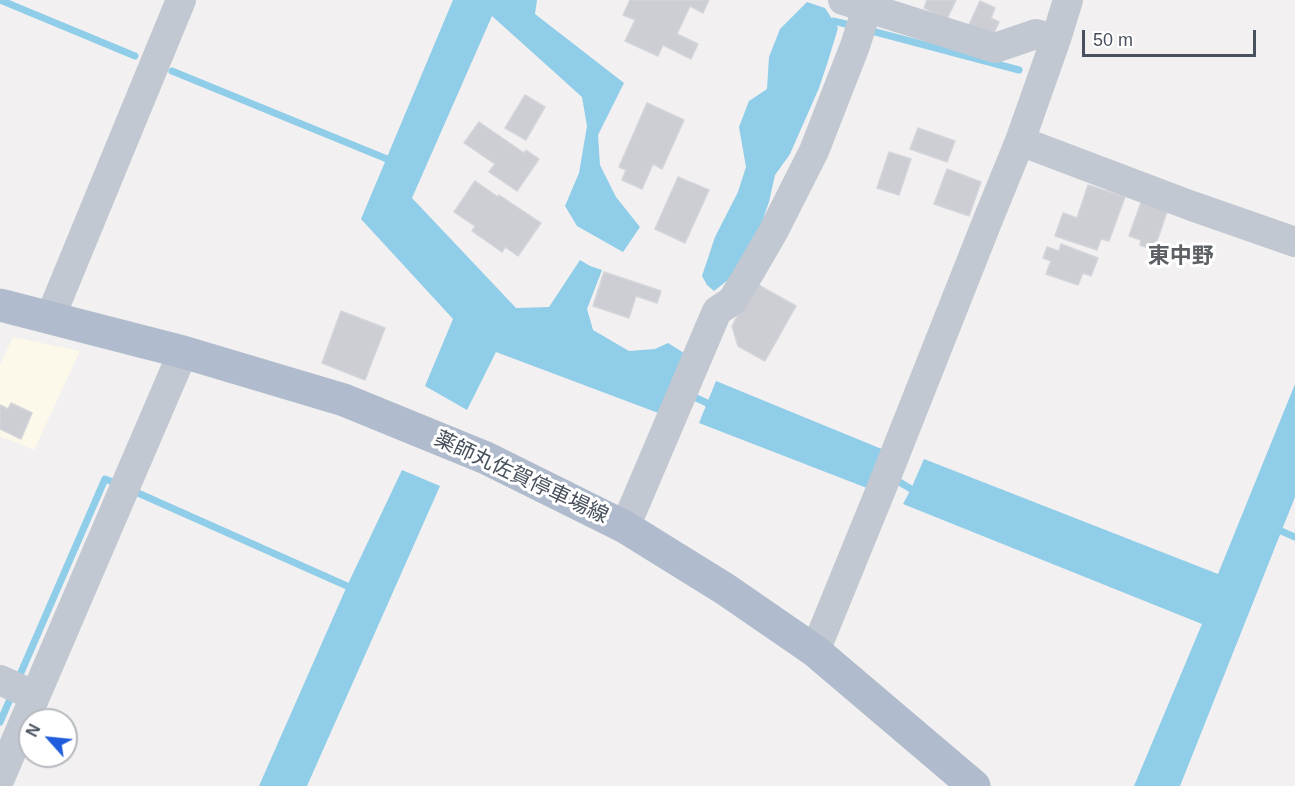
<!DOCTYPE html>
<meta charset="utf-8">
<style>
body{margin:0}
#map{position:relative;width:1295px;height:786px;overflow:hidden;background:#f2f0f0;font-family:Helvetica,sans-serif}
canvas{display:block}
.north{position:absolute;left:18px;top:708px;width:60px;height:60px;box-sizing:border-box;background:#fff;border:2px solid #b6b9be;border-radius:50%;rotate:297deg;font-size:16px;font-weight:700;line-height:24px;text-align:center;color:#48515d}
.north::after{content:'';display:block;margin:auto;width:21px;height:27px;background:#1f5ddd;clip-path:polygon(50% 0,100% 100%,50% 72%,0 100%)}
.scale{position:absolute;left:1082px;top:30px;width:174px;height:27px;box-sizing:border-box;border:3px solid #48515d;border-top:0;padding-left:8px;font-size:18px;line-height:21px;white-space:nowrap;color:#48515d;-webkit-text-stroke:4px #fff;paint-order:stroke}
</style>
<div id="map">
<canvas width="1295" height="786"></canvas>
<div class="north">N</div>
<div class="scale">50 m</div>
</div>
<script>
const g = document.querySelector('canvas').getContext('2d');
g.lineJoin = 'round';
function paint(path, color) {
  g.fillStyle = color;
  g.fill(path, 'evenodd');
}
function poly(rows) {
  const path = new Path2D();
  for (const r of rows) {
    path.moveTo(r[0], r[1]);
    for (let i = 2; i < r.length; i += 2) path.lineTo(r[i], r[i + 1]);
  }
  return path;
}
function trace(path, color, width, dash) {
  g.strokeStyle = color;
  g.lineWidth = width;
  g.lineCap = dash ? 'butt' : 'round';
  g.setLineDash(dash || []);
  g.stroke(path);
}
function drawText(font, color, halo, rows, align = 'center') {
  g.font = font + ' Helvetica,"Noto Sans JP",sans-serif';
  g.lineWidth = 6;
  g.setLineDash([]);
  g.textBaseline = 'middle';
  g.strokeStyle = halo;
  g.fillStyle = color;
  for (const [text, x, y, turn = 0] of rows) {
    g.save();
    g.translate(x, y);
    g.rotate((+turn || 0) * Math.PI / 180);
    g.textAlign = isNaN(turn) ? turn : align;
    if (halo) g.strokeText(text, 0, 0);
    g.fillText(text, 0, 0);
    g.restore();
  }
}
paint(poly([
 [13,337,80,351,34,450,0,436,0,365]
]), '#fcf8ea');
paint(poly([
 [453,0,537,0,535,14,624,83,598,135,600,165,616,197,640,227,623,252,577,226,565,206,579,173,587,126,582,97,492,16,412,198,516,308,549,307,580,260,590,266,602,270,587,309,593,330,629,351,655,349,668,343,684,353,661,414,496,352,467,410,425,386,453,319,361,219],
 [807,2,825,8,838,28,828,61,819,88,790,154,775,175,769,202,758,233,733,276,714,291,707,285,702,276,715,237,738,192,746,167,739,127,749,101,767,89,769,57,780,29],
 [716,381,889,452,872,490,699,423],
 [1295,384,1295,497,1180,786,1134,786,1202,624,903,504,911,489,924,459,1218,574],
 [402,470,440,486,307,786,259,786,347,586]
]), '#8fcde9');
trace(poly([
 [0,0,135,56],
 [833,21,854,26],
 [868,30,1019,70],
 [172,71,387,159],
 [690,395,707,403],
 [893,478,911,489],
 [138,493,347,586],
 [1281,531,1295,537],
 [19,677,105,479,118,484],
 [0,722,11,697]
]), '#8fcde9', 7);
const building = poly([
 [630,0,709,0,703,13,690,6,677,34,698,44,691,59,663,45,658,56,625,41,635,20,623,15,630,0],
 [927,0,956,0,947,19,924,8,927,0],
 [980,1,995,8,991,18,999,22,989,44,965,33,980,1],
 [525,95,545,107,526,140,505,128,525,95],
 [647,103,684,120,662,169,653,164,642,189,622,180,626,170,619,167,647,103],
 [479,122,524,153,526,150,539,159,517,191,489,172,495,164,464,143,479,122],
 [918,128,955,141,947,162,910,149,918,128],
 [889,152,911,159,899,195,877,188,889,152],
 [947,169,981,182,969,216,934,204,947,169],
 [678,177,709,190,685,243,655,229,678,177],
 [475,181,498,197,499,195,541,223,518,256,505,247,502,252,472,231,475,226,454,212,475,181],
 [1088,185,1125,197,1109,241,1101,239,1097,250,1055,236,1063,213,1077,218,1088,185],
 [1143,197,1169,206,1154,250,1140,245,1141,240,1129,236,1143,197],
 [1061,244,1098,258,1091,276,1083,273,1078,285,1046,274,1051,261,1043,258,1047,247,1059,251,1061,244],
 [604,272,661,291,657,303,636,296,629,318,593,306,604,272],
 [755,283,796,306,765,361,738,346,732,326,755,283],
 [341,311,385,328,365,380,322,363,341,311],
 [11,403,32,413,21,439,0,429,0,405,8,409,11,403]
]);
paint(building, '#cdced4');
trace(building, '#d4d5db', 1.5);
trace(poly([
 [843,0,995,48,1036,34,1056,39],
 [1020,141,1189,205,1295,242],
 [50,318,181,0],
 [625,527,717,311,732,301,748,275,773,232,814,151,855,46,867,8],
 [815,651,882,487,987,222,1020,141,1056,39,1068,0],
 [0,680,35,696],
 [0,778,183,352]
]), '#c1c8d1', 30);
trace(poly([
 [0,305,183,352,344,400,486,458,625,527,725,589,815,651,974,786]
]), '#b0bccd', 33);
drawText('21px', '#48515d', '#fff', [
 ["薬師丸佐賀停車場線",521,478,25]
]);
drawText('bold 22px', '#5c5f64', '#fff', [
 ["東中野",1181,257]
]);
</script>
